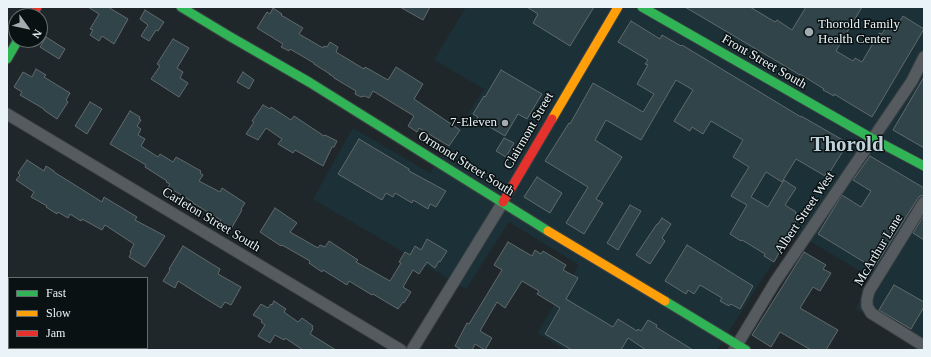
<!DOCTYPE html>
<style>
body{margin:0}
#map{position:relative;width:931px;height:357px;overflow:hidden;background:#1f272a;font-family:"Times New Roman",serif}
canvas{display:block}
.frame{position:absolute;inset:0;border:8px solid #eaf4f8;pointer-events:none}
.legend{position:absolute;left:8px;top:277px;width:140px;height:72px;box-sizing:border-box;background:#0a1113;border:1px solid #646c6f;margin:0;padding:5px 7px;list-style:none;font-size:12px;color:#eaf4f8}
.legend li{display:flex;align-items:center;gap:8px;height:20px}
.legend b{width:20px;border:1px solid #646c6f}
.north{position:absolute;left:8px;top:8px;width:40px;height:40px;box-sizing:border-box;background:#0a1113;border:1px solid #646c6f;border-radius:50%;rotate:123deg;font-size:11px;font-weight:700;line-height:16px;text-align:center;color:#eaf4f8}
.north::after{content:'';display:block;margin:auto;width:14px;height:18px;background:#a3acb0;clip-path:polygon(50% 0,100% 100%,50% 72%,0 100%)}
</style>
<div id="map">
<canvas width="931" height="357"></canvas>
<div class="frame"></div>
<ul class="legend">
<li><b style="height:5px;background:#30b455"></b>Fast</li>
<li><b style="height:5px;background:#ff9f0a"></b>Slow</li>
<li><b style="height:5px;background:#e5322d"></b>Jam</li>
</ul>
<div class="north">N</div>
</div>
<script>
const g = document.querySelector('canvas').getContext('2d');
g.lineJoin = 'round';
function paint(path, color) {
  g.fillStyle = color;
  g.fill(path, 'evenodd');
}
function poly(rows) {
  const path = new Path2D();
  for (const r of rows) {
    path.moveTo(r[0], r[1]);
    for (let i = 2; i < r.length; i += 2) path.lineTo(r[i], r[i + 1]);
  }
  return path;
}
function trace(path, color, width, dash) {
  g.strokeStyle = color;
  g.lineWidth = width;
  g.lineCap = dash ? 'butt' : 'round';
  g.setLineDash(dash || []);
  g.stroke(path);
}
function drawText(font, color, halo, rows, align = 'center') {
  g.font = font + ' "Times New Roman",serif';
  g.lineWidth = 3;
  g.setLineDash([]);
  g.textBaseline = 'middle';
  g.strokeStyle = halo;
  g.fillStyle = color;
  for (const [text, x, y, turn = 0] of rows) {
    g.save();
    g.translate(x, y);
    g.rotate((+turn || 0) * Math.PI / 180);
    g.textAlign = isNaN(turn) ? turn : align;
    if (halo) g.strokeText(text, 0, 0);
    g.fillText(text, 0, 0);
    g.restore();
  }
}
paint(poly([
 [466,7,924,7,924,345,856,309,870,277,793,231,717,350,566,350,537,333,579,265,509,222,466,289,313,199,353,128,430,173,484,89,434,60]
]), '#1b3037');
const building = poly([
 [88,7,108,7,128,19,114,44,102,36,99,41,90,35,93,30,90,29,99,14,88,7],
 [400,7,430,7,423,20,400,7],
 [527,7,594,7,570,46,533,23,538,14,527,7],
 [685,7,750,7,775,22,777,20,792,30,806,7,862,7,836,51,853,61,855,58,862,62,879,33,882,34,886,27,888,28,892,21,898,24,903,16,924,29,872,117,834,94,834,96,823,90,824,89,800,74,800,75,685,7],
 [273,8,282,14,281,15,303,28,299,34,323,48,324,46,327,47,330,42,338,47,336,52,364,69,365,67,388,80,396,67,423,84,414,99,460,130,449,146,419,128,417,132,408,126,414,116,373,91,369,98,365,96,361,97,355,94,356,91,334,78,334,77,329,74,330,74,314,64,314,63,290,49,289,51,281,47,283,44,257,28,267,12,270,14,273,8],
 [145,10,164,22,158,31,156,30,149,41,141,36,148,25,140,19,145,10],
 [631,21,660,39,662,35,681,46,682,45,801,117,801,116,848,143,828,175,826,173,825,176,796,159,782,182,766,172,751,197,768,207,784,180,796,188,785,205,796,212,795,213,799,216,782,245,783,246,774,262,764,256,765,254,742,240,741,241,730,234,747,205,731,196,749,167,733,157,743,140,711,121,703,134,692,127,690,131,674,121,693,90,676,80,641,140,606,120,595,140,622,157,596,199,603,203,584,234,566,223,588,187,545,161,569,123,570,124,593,83,643,112,654,94,637,84,648,65,645,64,648,60,618,42,631,21],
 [46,37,65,49,59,59,40,47,46,37],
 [173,39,189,48,177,68,183,72,180,78,188,83,179,97,151,79,160,66,157,64,173,39],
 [36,69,46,75,44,77,70,93,66,100,68,102,57,119,44,110,44,109,20,95,22,92,14,87,23,72,32,77,36,69],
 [501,70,542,94,527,119,518,114,505,136,476,119,478,117,473,114,484,96,485,97,501,70],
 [243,72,254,80,249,89,237,82,243,72],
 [924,77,924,148,893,130,924,77],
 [90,102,102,109,87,134,75,126,90,102],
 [263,105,270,109,271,107,291,120,294,116,324,136,325,135,337,141,334,147,332,147,323,166,295,150,293,153,278,144,282,139,266,128,258,140,246,134,254,122,252,121,263,105],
 [130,111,140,117,139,119,141,120,137,126,141,129,138,135,145,139,141,146,158,157,160,154,173,162,176,157,201,171,200,173,203,175,199,181,220,192,222,188,245,203,241,209,242,210,231,229,220,222,221,220,193,203,193,202,168,187,170,184,166,182,167,181,145,167,146,165,110,144,130,111],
 [504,138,514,143,506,157,496,151,504,138],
 [359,139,409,169,409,171,446,191,436,207,430,204,428,209,413,200,412,203,395,193,393,197,386,193,382,200,338,174,359,139],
 [870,156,924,188,924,195,920,196,918,198,874,268,818,234,842,195,861,207,871,191,853,180,870,156],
 [27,160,44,171,46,166,54,171,54,172,102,202,104,197,137,217,135,220,165,236,145,267,129,257,131,253,130,252,134,244,105,225,102,230,82,219,81,221,70,214,68,218,58,212,57,214,46,207,47,206,31,197,34,192,16,180,20,175,18,173,27,160],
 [537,177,562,193,550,213,524,197,537,177],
 [630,205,641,211,618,250,607,243,630,205],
 [275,208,297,223,290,232,318,248,320,245,325,247,329,241,358,260,356,262,390,281,401,263,399,262,405,252,410,255,415,246,421,250,427,239,447,251,440,262,439,261,435,268,427,262,419,274,413,270,403,287,411,292,404,303,403,302,398,309,373,294,372,295,349,281,347,285,323,270,322,272,309,263,310,261,282,245,281,246,260,232,275,208],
 [924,215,924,240,913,233,924,215],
 [662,218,671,224,662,238,665,241,650,264,636,255,657,224,658,224,662,218],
 [508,242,532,256,535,250,541,254,543,251,566,265,563,270,578,278,566,299,613,327,618,319,637,331,638,329,641,331,648,320,657,325,656,327,693,350,646,350,628,338,621,350,572,350,545,334,560,308,537,294,539,291,522,281,505,308,497,302,480,331,492,338,485,350,475,344,472,350,462,350,455,346,467,323,469,324,502,270,494,265,508,242],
 [687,245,753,286,740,309,731,304,729,306,720,301,722,298,700,285,694,294,688,290,686,294,665,281,687,245],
 [183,246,220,269,218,274,241,287,231,305,225,302,221,308,203,297,178,281,175,288,163,281,170,270,169,269,183,246],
 [804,252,826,265,823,269,831,273,820,291,813,287,800,308,838,330,826,350,811,350,780,332,771,347,752,335,804,252],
 [894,285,924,302,924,307,911,329,879,310,894,285],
 [274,301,286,309,284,312,298,322,302,318,313,326,312,328,313,329,310,334,336,350,303,350,285,338,284,340,275,335,270,343,258,336,265,325,261,322,262,320,253,315,261,304,268,308,271,304,272,305,274,301]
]);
paint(building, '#30444a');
trace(building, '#626a6c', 1);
const street = poly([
 [7,114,401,350],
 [924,202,869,291,867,299,867,306,871,313,924,346],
 [7,322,9,323],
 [51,348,54,350],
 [412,350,503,202],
 [734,350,775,282,912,81,924,57]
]);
const fast = poly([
 [181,7,229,36,309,82,548,231],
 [642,7,873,139,924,166],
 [7,59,18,40],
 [665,301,746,350]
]);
const slow = poly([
 [552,119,618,7],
 [548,231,665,301]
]);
const jam = poly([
 [32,16,37,7],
 [503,202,552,119]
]);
trace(street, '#3a4144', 13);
trace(fast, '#3a4144', 11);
trace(slow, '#3a4144', 11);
trace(jam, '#3a4144', 11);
trace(street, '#555b5e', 11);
trace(fast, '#30b455', 9);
trace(slow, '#ff9f0a', 9);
trace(jam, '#e5322d', 9);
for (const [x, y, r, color] of [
 [809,32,5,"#a3acb0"],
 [505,123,4,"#a3acb0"]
]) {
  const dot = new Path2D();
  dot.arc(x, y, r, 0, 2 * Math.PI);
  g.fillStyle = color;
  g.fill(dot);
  trace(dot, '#0a1113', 1.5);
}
drawText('13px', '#eaf4f8', '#0a1113', [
 ["Thorold Family",818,25],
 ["Health Center",818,40],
 ["7-Eleven",497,123,"right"]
], 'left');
drawText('13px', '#eaf4f8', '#0a1113', [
 ["Front Street South",764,62,30],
 ["Clairmont Street",529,131,-60],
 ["Ormond Street South",466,164,32],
 ["Albert Street West",805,213,-56],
 ["Carleton Street South",211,220,31],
 ["McArthur Lane",879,250,-59]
]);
drawText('bold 21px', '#bfd2d9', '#0a1113', [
 ["Thorold",847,146]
]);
</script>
